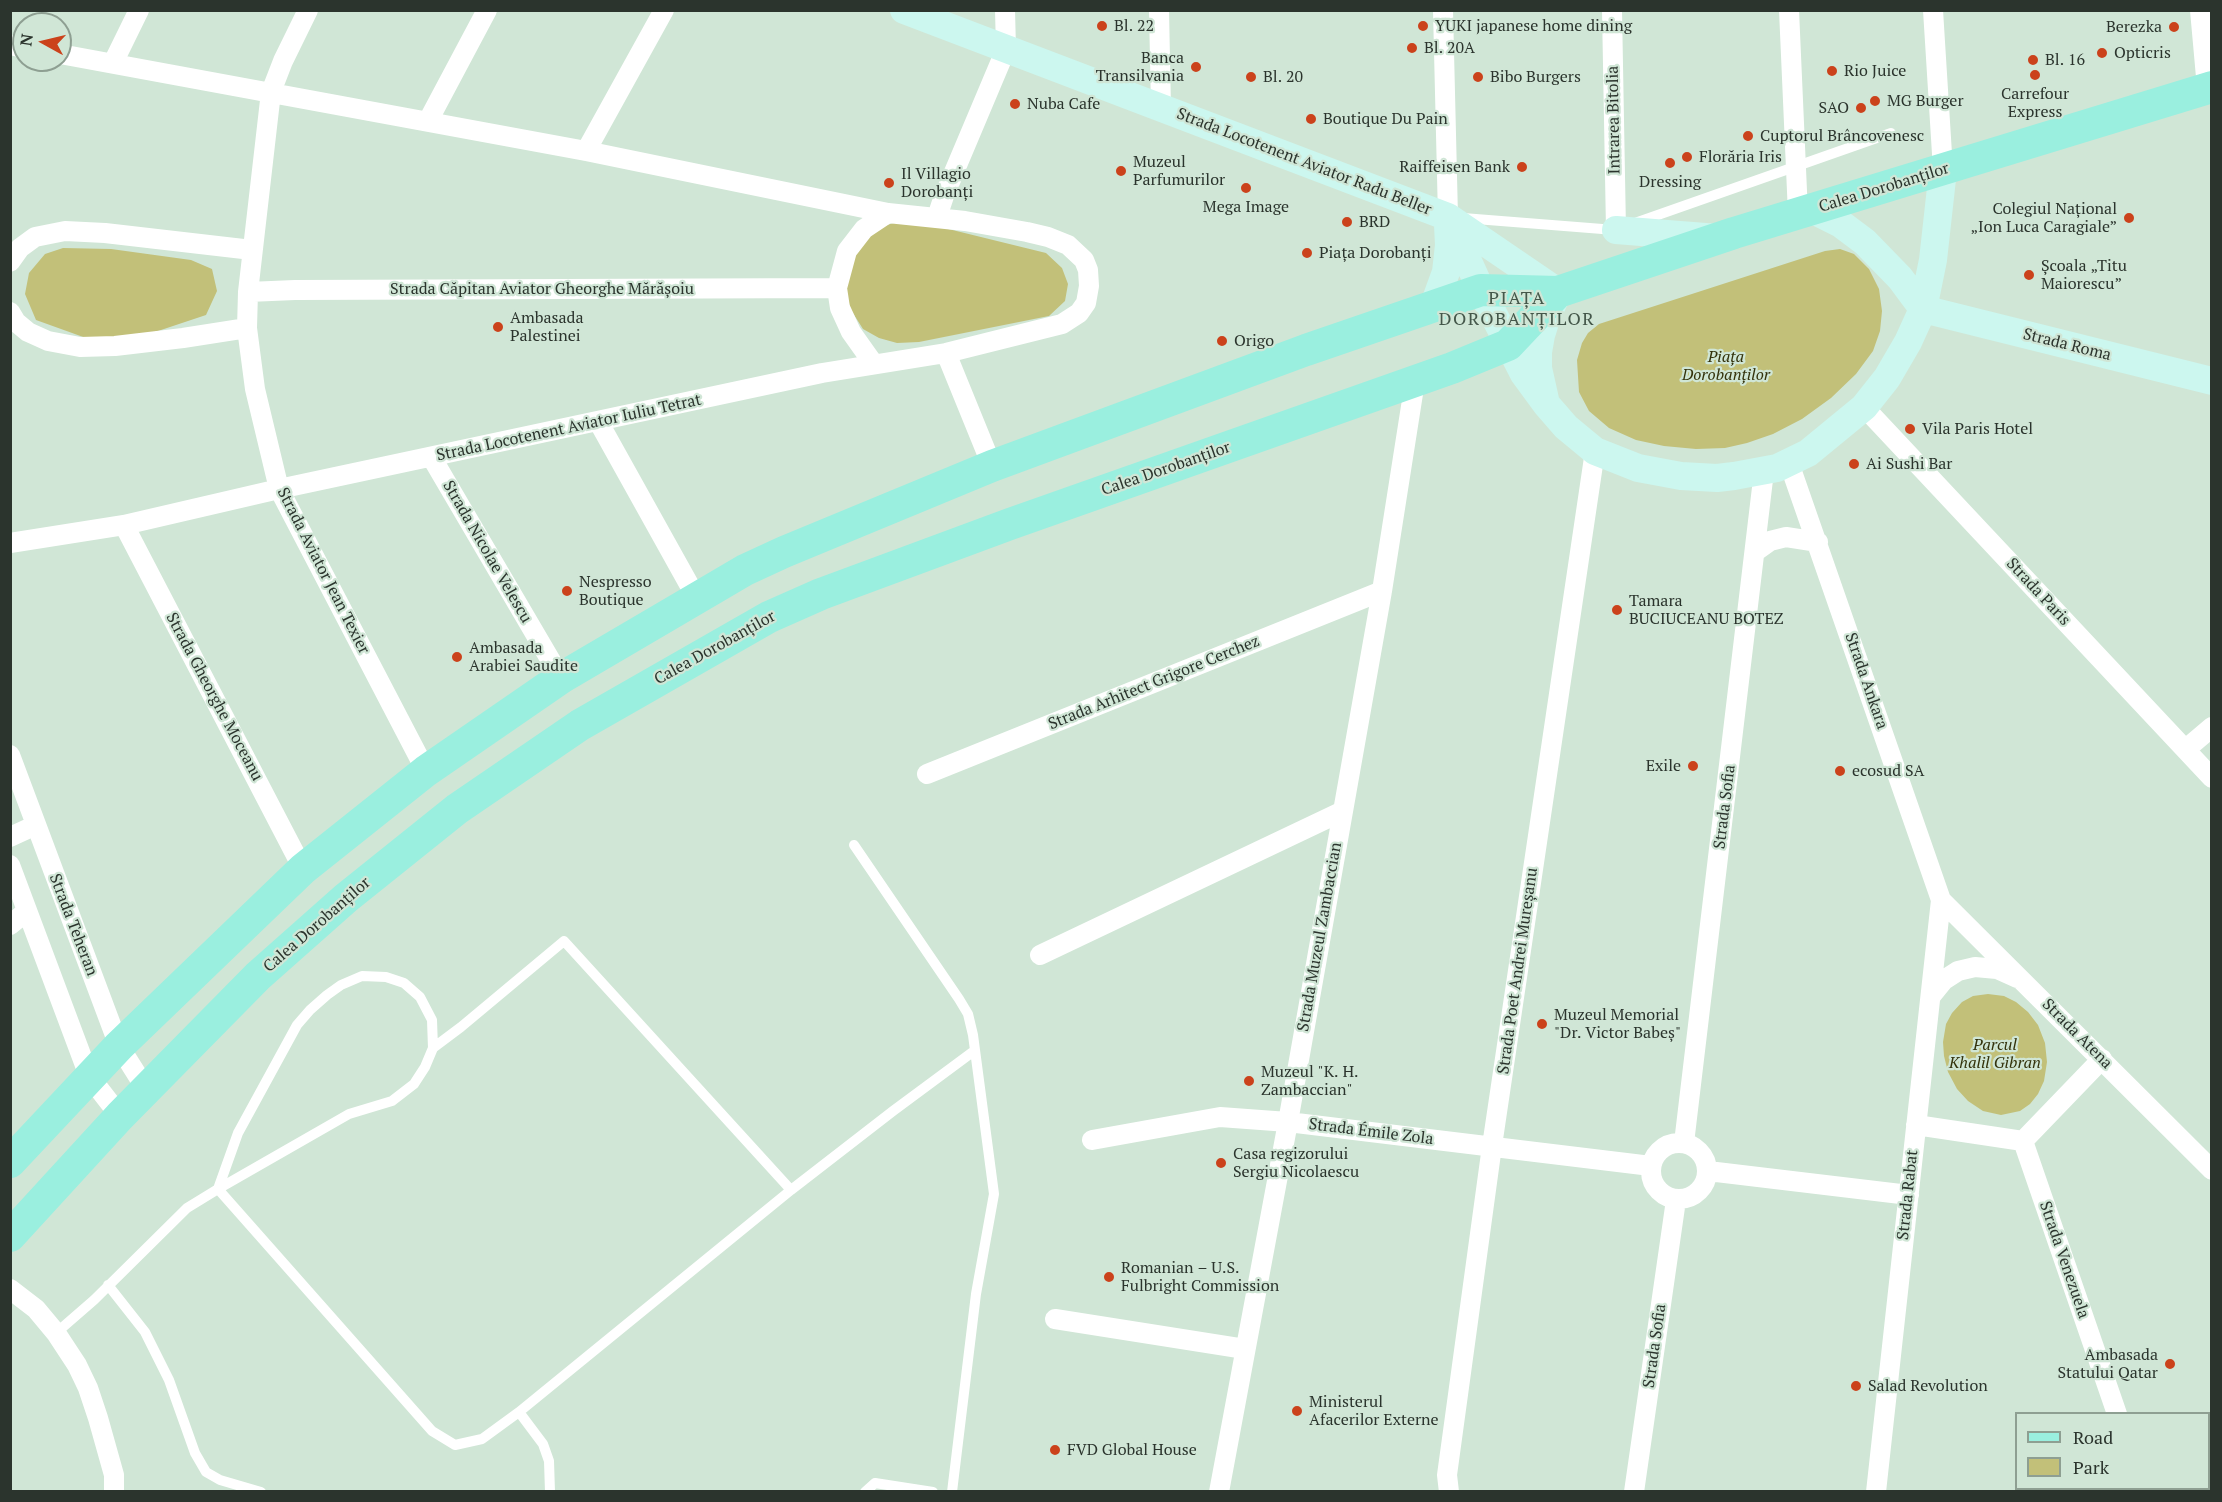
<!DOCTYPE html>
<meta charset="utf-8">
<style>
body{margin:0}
#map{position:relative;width:2222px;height:1502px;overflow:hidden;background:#d0e6d6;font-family:"PT Serif",serif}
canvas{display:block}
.frame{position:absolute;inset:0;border:12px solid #2b342d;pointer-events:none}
.legend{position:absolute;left:2015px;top:1412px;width:195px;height:78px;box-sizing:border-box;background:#d0e6d6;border:2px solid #8e9f92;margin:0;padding:8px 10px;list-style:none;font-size:18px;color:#2b342d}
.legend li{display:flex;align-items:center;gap:12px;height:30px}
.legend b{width:30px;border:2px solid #8e9f92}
.north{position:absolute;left:12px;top:12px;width:60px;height:60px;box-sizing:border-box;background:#d0e6d6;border:2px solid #8e9f92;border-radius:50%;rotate:278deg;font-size:16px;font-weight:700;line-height:24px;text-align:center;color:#2b342d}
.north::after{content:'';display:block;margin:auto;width:21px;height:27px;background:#cb421b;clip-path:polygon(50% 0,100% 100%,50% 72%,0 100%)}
</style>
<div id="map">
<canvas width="2222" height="1502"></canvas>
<div class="frame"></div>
<ul class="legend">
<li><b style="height:8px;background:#9aefdf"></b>Road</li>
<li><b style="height:16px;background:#c2c079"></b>Park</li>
</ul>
<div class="north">N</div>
</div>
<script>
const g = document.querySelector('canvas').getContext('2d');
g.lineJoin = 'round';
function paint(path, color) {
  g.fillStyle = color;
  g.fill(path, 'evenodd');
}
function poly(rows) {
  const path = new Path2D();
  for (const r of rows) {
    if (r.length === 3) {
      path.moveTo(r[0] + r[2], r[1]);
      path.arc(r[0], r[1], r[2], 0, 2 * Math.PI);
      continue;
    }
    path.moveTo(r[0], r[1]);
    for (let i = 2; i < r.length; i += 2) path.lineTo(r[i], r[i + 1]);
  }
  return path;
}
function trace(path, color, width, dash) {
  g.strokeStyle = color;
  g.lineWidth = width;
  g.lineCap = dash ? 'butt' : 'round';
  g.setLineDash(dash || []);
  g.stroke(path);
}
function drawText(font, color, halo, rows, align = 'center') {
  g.font = font + ' "PT Serif",serif';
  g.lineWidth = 4.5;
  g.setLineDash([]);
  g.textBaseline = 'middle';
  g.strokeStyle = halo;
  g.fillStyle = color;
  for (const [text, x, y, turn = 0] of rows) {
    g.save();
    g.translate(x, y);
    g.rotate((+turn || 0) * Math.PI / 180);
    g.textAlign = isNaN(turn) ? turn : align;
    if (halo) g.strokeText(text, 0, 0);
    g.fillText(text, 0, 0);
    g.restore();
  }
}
paint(poly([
 [901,221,928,224,1046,253,1062,268,1068,284,1065,301,1049,316,919,342,897,343,879,338,863,329,851,310,845,290,856,248,883,226],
 [63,248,111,249,191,260,212,269,217,291,206,315,140,337,86,338,36,320,25,294,29,273,45,254],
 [1840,249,1854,254,1869,269,1879,289,1882,311,1880,331,1873,351,1856,374,1831,398,1802,419,1773,434,1747,443,1725,448,1696,449,1664,446,1636,440,1609,428,1589,411,1579,392,1577,360,1582,343,1588,333,1599,324,1825,251],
 [1988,994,2004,996,2016,1002,2028,1012,2038,1025,2045,1043,2047,1062,2044,1081,2038,1094,2030,1104,2020,1111,2001,1115,1983,1111,1968,1101,1957,1089,1948,1072,1944,1056,1943,1042,1946,1024,1952,1013,1962,1002,1973,996]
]), '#c2c079');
trace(poly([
 [1463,218,1615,230],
 [1635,223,1891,133],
 [854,845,959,999,968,1014,973,1035,994,1194,976,1294,952,1492],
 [433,1048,461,1027,564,941,791,1190],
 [108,1285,145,1332,169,1380,195,1453,206,1472,220,1480,261,1492],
 [56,1333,94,1300,187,1208,218,1189,349,1114,392,1101,414,1084,425,1067,433,1048,432,1020,420,997,404,983,386,977,362,976,341,985,327,995,310,1010,297,1025,238,1133,218,1189,432,1431,455,1445,482,1439,519,1412,791,1190,893,1111,974,1051],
 [519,1412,543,1444,549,1461,550,1492],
 [865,1492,875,1483,933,1492]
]), '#fff', 10);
trace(poly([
 [308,10,283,61,271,92,248,292,247,328,255,389,279,489,426,771],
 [1159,10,1161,108],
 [1443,10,1448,217],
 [1612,10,1616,230],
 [1789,10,1798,214],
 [1933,10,1943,170],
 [2200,10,2207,88],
 [10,45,24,48],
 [113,63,139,10],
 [428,121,487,10],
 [586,151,664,10],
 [937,217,944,196,1006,49,1005,10],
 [10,262,20,248,35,237,65,231,105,233,252,250],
 [248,292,295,290,837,288],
 [10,312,16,322,28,332,48,341,80,347,115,346,183,338,247,328],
 [946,353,992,466],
 [873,363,851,332,840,308,837,288,847,251,864,229,888,213],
 [1864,407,2212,778],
 [598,421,696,597],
 [432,458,561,678],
 [1789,463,1941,900,2212,1170],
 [124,525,303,869],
 [10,543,124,525,279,489,822,373,946,353,1062,324,1079,313,1086,303,1089,286,1088,270,1084,260,1068,245,1048,237,1027,232,965,221,888,213,586,151,60,54],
 [1756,551,1770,541,1786,537,1818,542],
 [2186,749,2212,727],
 [10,755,119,1046,146,1089],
 [927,774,1382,591],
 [10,837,36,825],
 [10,865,89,1076,120,1116],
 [10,925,27,911],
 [1040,955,1343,811],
 [1931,996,1944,980,1958,971,1975,967,1997,969,2017,978],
 [1916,1125,2023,1141,2102,1059],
 [1092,1140,1220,1117,1288,1122,1651,1166],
 [2023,1141,2117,1414],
 [1679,1171,28],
 [1684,1143,1764,471],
 [1708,1171,1909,1195],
 [10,1289,36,1309,56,1333,77,1365,88,1388,98,1418,114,1475,114,1492],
 [1055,1319,1245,1349],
 [2143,1488,2144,1492],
 [1219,1492,1288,1122,1382,591,1415,381],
 [1449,1492,1447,1475,1492,1146,1595,451],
 [1634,1492,1676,1200],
 [1876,1492,1941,900]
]), '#fff', 20);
trace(poly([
 [904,10,1448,217,1558,292,1547,316,1541,335,1538,352,1538,368,1546,404],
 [1813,210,1841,224,1865,242,1900,278,1923,309],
 [1448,217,1481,290,1524,374,1546,404,1566,427,1595,451,1638,468,1681,476,1717,478,1734,476,1777,468,1808,453,1864,407,1887,378,1908,342,1923,309,1933,260,1943,170],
 [1616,230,1718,238],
 [1434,305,1446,272,1449,245,1448,225],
 [1923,309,2212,381]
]), '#ccf7ef', 28);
trace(poly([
 [10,1162,119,1046,303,869,426,771,561,678,745,570,784,552,992,466,1306,350,1481,290,1558,292,1734,233,2212,87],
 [10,1236,120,1116,258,976,346,898,457,809,580,725,769,617,821,594,1010,524,1452,368,1508,345,1558,292]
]), '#9aefdf', 32);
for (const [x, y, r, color] of [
 [1102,26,6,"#cb421b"],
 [1423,26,6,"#cb421b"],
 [2174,27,6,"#cb421b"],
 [1412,48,6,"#cb421b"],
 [2102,53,6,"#cb421b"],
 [2033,60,6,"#cb421b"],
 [1196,67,6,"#cb421b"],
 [1832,71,6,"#cb421b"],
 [2035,75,6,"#cb421b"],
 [1251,77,6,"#cb421b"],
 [1478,77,6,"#cb421b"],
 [1875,101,6,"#cb421b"],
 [1015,104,6,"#cb421b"],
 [1861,108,6,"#cb421b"],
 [1311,119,6,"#cb421b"],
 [1748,136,6,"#cb421b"],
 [1687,157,6,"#cb421b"],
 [1670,163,6,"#cb421b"],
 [1522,167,6,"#cb421b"],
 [1121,171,6,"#cb421b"],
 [889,183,6,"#cb421b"],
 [1246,188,6,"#cb421b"],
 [2129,218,6,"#cb421b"],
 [1347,222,6,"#cb421b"],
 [1307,253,6,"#cb421b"],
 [2029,275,6,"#cb421b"],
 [498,327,6,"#cb421b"],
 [1222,341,6,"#cb421b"],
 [1910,429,6,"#cb421b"],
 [1854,464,6,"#cb421b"],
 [567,591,6,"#cb421b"],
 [1617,610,6,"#cb421b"],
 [457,657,6,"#cb421b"],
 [1693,766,6,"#cb421b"],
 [1840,771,6,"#cb421b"],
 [1542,1024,6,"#cb421b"],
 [1249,1081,6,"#cb421b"],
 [1221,1163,6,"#cb421b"],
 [1109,1277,6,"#cb421b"],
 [2170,1364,6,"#cb421b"],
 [1856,1386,6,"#cb421b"],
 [1297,1411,6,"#cb421b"],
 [1055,1450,6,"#cb421b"]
]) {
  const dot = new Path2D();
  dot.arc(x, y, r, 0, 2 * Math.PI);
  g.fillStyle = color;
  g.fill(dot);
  trace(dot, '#d0e6d6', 2);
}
drawText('16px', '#2b342d', '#d0e6d6', [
 ["Bl. 22",1114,26],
 ["YUKI japanese home dining",1435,26],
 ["Berezka",2162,27,"right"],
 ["Bl. 20A",1424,48],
 ["Opticris",2114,53],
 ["Banca",1184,58,"right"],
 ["Transilvania",1184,76,"right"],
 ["Bl. 16",2045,60],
 ["Rio Juice",1844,71],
 ["Bl. 20",1263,77],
 ["Bibo Burgers",1490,77],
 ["Carrefour",2035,94,"center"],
 ["Express",2035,112,"center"],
 ["MG Burger",1887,101],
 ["Nuba Cafe",1027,104],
 ["SAO",1849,108,"right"],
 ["Boutique Du Pain",1323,119],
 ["Cuptorul Brâncovenesc",1760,136],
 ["Florăria Iris",1699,157],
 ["Muzeul",1133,162],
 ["Parfumurilor",1133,180],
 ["Raiffeisen Bank",1510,167,"right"],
 ["Il Villagio",901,174],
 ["Dorobanți",901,192],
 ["Dressing",1670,182,"center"],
 ["Mega Image",1246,207,"center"],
 ["Colegiul Național",2117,209,"right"],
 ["„Ion Luca Caragiale”",2117,227,"right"],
 ["BRD",1359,222],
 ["Piața Dorobanți",1319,253],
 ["Școala „Titu",2041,266],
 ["Maiorescu”",2041,284],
 ["Ambasada",510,318],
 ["Palestinei",510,336],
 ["Origo",1234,341],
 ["Vila Paris Hotel",1922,429],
 ["Ai Sushi Bar",1866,464],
 ["Nespresso",579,582],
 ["Boutique",579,600],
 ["Tamara",1629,601],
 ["BUCIUCEANU BOTEZ",1629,619],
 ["Ambasada",469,648],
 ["Arabiei Saudite",469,666],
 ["Exile",1681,766,"right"],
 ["ecosud SA",1852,771],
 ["Muzeul Memorial",1554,1015],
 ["\"Dr. Victor Babeș\"",1554,1033],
 ["Muzeul \"K. H.",1261,1072],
 ["Zambaccian\"",1261,1090],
 ["Casa regizorului",1233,1154],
 ["Sergiu Nicolaescu",1233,1172],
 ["Romanian – U.S.",1121,1268],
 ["Fulbright Commission",1121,1286],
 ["Ambasada",2158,1355,"right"],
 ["Statului Qatar",2158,1373,"right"],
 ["Salad Revolution",1868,1386],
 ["Ministerul",1309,1402],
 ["Afacerilor Externe",1309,1420],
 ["FVD Global House",1067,1450]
], 'left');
drawText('16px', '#2b342d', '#d0e6d6', [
 ["Intrarea Bitolia",1614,120,-91],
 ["Strada Locotenent Aviator Radu Beller",1304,162,21],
 ["Calea Dorobanților",1884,188,-17],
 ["Strada Căpitan Aviator Gheorghe Mărășoiu",542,289],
 ["Strada Roma",2067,345,14],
 ["Strada Locotenent Aviator Iuliu Tetrat",569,428,-12],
 ["Calea Dorobanților",1166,469,-19],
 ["Strada Nicolae Velescu",487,552,60],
 ["Strada Aviator Jean Texier",323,571,63],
 ["Strada Paris",2038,592,47],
 ["Calea Dorobanților",715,648,-29],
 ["Strada Ankara",1866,681,71],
 ["Strada Arhitect Grigore Cerchez",1154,683,-22],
 ["Strada Gheorghe Moceanu",214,697,62],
 ["Strada Sofia",1725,807,-83],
 ["Strada Teheran",73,925,69],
 ["Calea Dorobanților",317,925,-41],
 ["Strada Muzeul Zambaccian",1320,937,-80],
 ["Strada Poet Andrei Mureșanu",1518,971,-82],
 ["Strada Atena",2077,1034,45],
 ["Strada Émile Zola",1371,1132,7],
 ["Strada Rabat",1908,1195,-84],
 ["Strada Venezuela",2064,1260,71],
 ["Strada Sofia",1655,1346,-82]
]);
drawText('italic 16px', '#33320b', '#d0e6d6', [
 ["Piața",1726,357],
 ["Dorobanților",1726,375],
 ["Parcul",1995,1045],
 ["Khalil Gibran",1995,1063]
]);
g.letterSpacing = '1.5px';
drawText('18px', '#44574a', '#d0e6d6', [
 ["PIAȚA",1517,299],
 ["DOROBANȚILOR",1517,320]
]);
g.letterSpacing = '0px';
</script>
